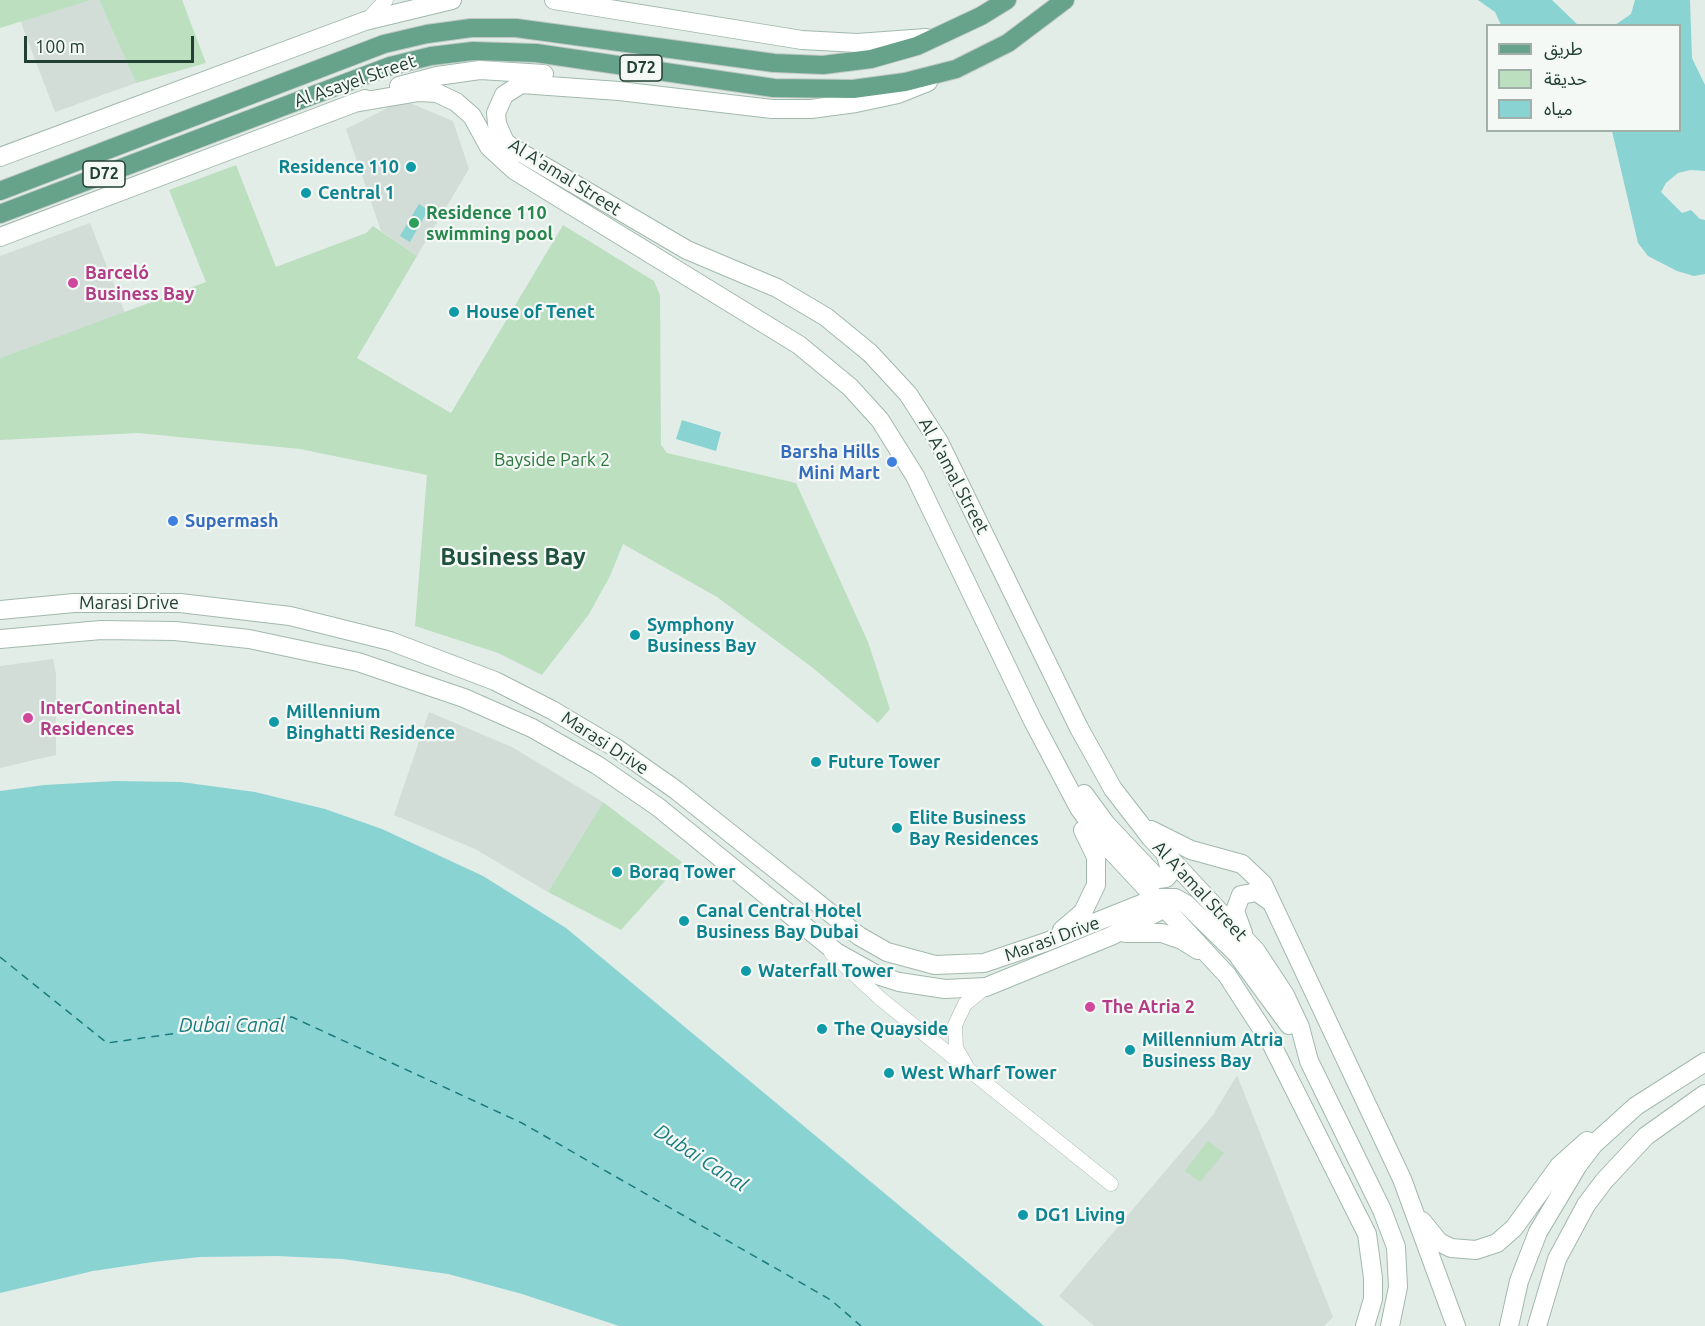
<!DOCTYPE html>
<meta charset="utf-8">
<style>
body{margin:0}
#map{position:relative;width:1705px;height:1326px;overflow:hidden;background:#e3ede7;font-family:Ubuntu,"Noto Sans Arabic",sans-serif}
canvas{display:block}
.legend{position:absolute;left:1486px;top:24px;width:195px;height:108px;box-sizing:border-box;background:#f4f9f6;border:2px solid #a0afa8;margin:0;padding:8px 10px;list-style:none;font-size:18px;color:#223f33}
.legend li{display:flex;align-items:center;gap:12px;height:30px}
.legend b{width:30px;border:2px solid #a0afa8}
.scale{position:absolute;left:24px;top:36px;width:170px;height:27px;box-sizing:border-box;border:3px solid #223f33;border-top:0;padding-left:8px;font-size:18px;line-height:21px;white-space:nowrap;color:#223f33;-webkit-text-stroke:4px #f4f9f6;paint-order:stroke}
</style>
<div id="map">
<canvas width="1705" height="1326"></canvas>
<ul class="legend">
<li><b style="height:8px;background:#67a38a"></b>طريق</li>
<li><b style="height:16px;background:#bcdfc0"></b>حديقة</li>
<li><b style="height:16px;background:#8ad3d3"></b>مياه</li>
</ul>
<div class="scale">100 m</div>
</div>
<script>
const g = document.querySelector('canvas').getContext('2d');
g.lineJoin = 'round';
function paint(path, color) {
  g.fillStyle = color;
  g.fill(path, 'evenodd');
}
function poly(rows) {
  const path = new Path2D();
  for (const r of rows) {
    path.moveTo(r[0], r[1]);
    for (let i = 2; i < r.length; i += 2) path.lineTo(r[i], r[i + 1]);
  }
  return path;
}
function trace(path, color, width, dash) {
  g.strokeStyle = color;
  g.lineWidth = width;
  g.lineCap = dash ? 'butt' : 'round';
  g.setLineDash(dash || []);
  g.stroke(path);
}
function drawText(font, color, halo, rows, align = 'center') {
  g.font = font + ' Ubuntu,sans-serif';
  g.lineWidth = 4.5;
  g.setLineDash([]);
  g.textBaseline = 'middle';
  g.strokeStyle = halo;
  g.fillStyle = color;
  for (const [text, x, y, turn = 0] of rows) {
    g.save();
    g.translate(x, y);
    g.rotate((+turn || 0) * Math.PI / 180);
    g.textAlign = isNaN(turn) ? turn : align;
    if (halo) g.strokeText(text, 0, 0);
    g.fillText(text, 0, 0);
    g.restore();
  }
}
paint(poly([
 [91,0,99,0,136,83,55,112,20,20],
 [403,100,453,121,469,169,417,256,381,231,346,129],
 [90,223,125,313,0,358,0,256],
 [53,659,56,674,56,755,0,768,0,666],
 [429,712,512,747,603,802,548,892,475,849,394,815],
 [1237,1075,1333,1317,1324,1326,1094,1326,1059,1296,1213,1115]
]), '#d1ddd6');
paint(poly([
 [0,0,91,0,0,28],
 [99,0,182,0,206,63,136,83],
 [236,165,276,267,366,233,373,226,417,256,357,358,451,413,563,225,654,281,660,295,661,445,667,453,796,483,868,642,890,709,878,723,813,668,717,597,623,544,610,576,589,614,542,675,498,653,415,626,427,475,300,449,138,433,0,440,0,358,206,282,169,190],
 [603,802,682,862,621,930,548,892],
 [1208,1141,1224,1153,1200,1182,1185,1171]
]), '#bcdfc0');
paint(poly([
 [1478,0,1552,0,1578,25,1501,25,1495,12],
 [1635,0,1690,0,1692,58,1705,85,1705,171,1690,170,1678,173,1666,183,1661,192,1682,213,1691,210,1700,219,1705,220,1705,274,1694,276,1677,271,1648,256,1638,243,1612,131,1680,130,1680,26,1615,25,1631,14],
 [419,204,428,210,410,242,400,236],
 [682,420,721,432,716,451,676,439],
 [115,781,181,782,255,792,325,809,382,829,483,876,566,928,1044,1326,619,1326,522,1294,448,1274,342,1259,276,1256,200,1257,153,1262,93,1271,0,1293,0,791,44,785]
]), '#8ad3d3');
trace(poly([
 [0,957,107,1043,292,1017,522,1123,831,1300,861,1326]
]), '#1b7c7d', 1.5, [8, 6]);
const street = poly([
 [367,20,386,0],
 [831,953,882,1000,1111,1184],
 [966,1065,956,1048,955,1025,965,1004,986,987]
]);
const secondary = poly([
 [554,0,802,40,857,43,926,38],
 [928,82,898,94,856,103,811,109,772,109,619,91,521,84,504,95,496,113,497,124,505,142,513,148,687,250,777,288,826,317,870,353,908,394,939,442,1079,728,1113,789,1151,838,1256,951,1285,995,1300,1027,1309,1061,1382,1210,1396,1247,1398,1287,1390,1326],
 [399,86,437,76,480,70,544,74],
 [354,103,419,92,437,93,456,102,472,116,489,147,514,170,799,345,850,387,880,420,915,476,1032,719,1079,808,1106,845,1227,975,1271,1043,1367,1234,1373,1278,1373,1299,1365,1326],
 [0,157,365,21,452,0],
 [0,237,365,99],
 [0,610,74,603,180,603,290,616,390,641,495,681,552,710,616,748,676,790,859,936,887,952,935,965,984,963,1046,942,1156,898,1175,898,1186,904,1236,953,1289,1025],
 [0,639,101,630,175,631,249,639,358,662,464,698,532,728,597,765,658,807,836,952,877,975,899,982,945,989,986,987,1111,936,1165,908,1173,900],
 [1084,794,1106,824,1158,879,1166,878,1171,872,1165,853],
 [1151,830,1191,850,1242,864,1263,884,1402,1179,1456,1326],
 [1062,930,1083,912,1096,885,1096,857,1083,830],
 [1125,933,1162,933,1182,940,1198,950],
 [1243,933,1235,911,1241,895,1257,892,1271,902],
 [1422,1221,1439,1242,1451,1248,1476,1250,1497,1243,1514,1228,1559,1166,1587,1141],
 [1509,1326,1519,1281,1538,1232,1578,1165,1594,1144,1636,1106,1705,1062],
 [1537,1326,1557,1259,1586,1205,1604,1181,1646,1136,1705,1094]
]);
const primary = poly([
 [0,191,384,44,427,34,471,28,516,28,774,63,823,65,871,59,917,46,981,16,1007,0],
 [0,214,390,66,431,56,473,51,536,53,774,88,853,89,905,82,956,69,1008,43,1065,0]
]);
trace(street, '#a5b5ad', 15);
trace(secondary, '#a1b9ad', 20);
trace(primary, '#c1c9c6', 20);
trace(street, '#fff', 14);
trace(secondary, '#fff', 18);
trace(primary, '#67a38a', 18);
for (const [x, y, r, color] of [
 [411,167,6,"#0f9aa8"],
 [306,193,6,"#0f9aa8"],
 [414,223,6,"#2e9e5b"],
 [73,283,6,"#d1479c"],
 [454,312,6,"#0f9aa8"],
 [892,462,6,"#3f7fe0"],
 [173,521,6,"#3f7fe0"],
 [635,635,6,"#0f9aa8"],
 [28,718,6,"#d1479c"],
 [274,722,6,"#0f9aa8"],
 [816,762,6,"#0f9aa8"],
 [897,828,6,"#0f9aa8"],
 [617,872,6,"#0f9aa8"],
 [684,921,6,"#0f9aa8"],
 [746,971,6,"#0f9aa8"],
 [1090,1007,6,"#d1479c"],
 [822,1029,6,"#0f9aa8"],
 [1130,1050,6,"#0f9aa8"],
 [889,1073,6,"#0f9aa8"],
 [1023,1215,6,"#0f9aa8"]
]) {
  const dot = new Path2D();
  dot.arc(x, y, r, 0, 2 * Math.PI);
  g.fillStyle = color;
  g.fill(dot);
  trace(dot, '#f4f9f6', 2);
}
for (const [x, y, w] of [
 [641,68,42],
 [104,174,42]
]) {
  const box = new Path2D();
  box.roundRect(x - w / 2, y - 13, w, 26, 4.5);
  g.fillStyle = '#f4f9f6';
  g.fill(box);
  trace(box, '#223f33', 1.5);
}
drawText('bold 16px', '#223f33', null, [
 ["D72",641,68],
 ["D72",104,174]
]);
drawText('18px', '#223f33', '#f4f9f6', [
 ["Al Asayel Street",355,81,-19],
 ["Al A'amal Street",565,177,32],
 ["Al A'amal Street",954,476,62],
 ["Marasi Drive",129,603],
 ["Marasi Drive",605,743,33],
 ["Al A'amal Street",1200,891,47],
 ["Marasi Drive",1052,939,-20]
]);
drawText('bold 18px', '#0d838f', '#f4f9f6', [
 ["Residence 110",399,167,"right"],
 ["Central 1",318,193],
 ["House of Tenet",466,312],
 ["Symphony",647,625],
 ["Business Bay",647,646],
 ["Millennium",286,712],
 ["Binghatti Residence",286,733],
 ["Future Tower",828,762],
 ["Elite Business",909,818],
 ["Bay Residences",909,839],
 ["Boraq Tower",629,872],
 ["Canal Central Hotel",696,911],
 ["Business Bay Dubai",696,932],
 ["Waterfall Tower",758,971],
 ["The Quayside",834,1029],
 ["Millennium Atria",1142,1040],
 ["Business Bay",1142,1061],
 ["West Wharf Tower",901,1073],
 ["DG1 Living",1035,1215]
], 'left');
drawText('bold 18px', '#27864d', '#f4f9f6', [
 ["Residence 110",426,213],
 ["swimming pool",426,234]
], 'left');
drawText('bold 18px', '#b23c85', '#f4f9f6', [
 ["Barceló",85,273],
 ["Business Bay",85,294],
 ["InterContinental",40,708],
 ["Residences",40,729],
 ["The Atria 2",1102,1007]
], 'left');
drawText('bold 18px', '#366cbe', '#f4f9f6', [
 ["Barsha Hills",880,452],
 ["Mini Mart",880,473],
 ["Supermash",185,521,"left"]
], 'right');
drawText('18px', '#2b773d', '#f4f9f6', [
 ["Bayside Park 2",552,460]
]);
drawText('italic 20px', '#1b7c7d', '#f4f9f6', [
 ["Dubai Canal",232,1025],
 ["Dubai Canal",701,1158,33]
]);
drawText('bold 24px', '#1e523d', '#f4f9f6', [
 ["Business Bay",513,557]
]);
</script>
